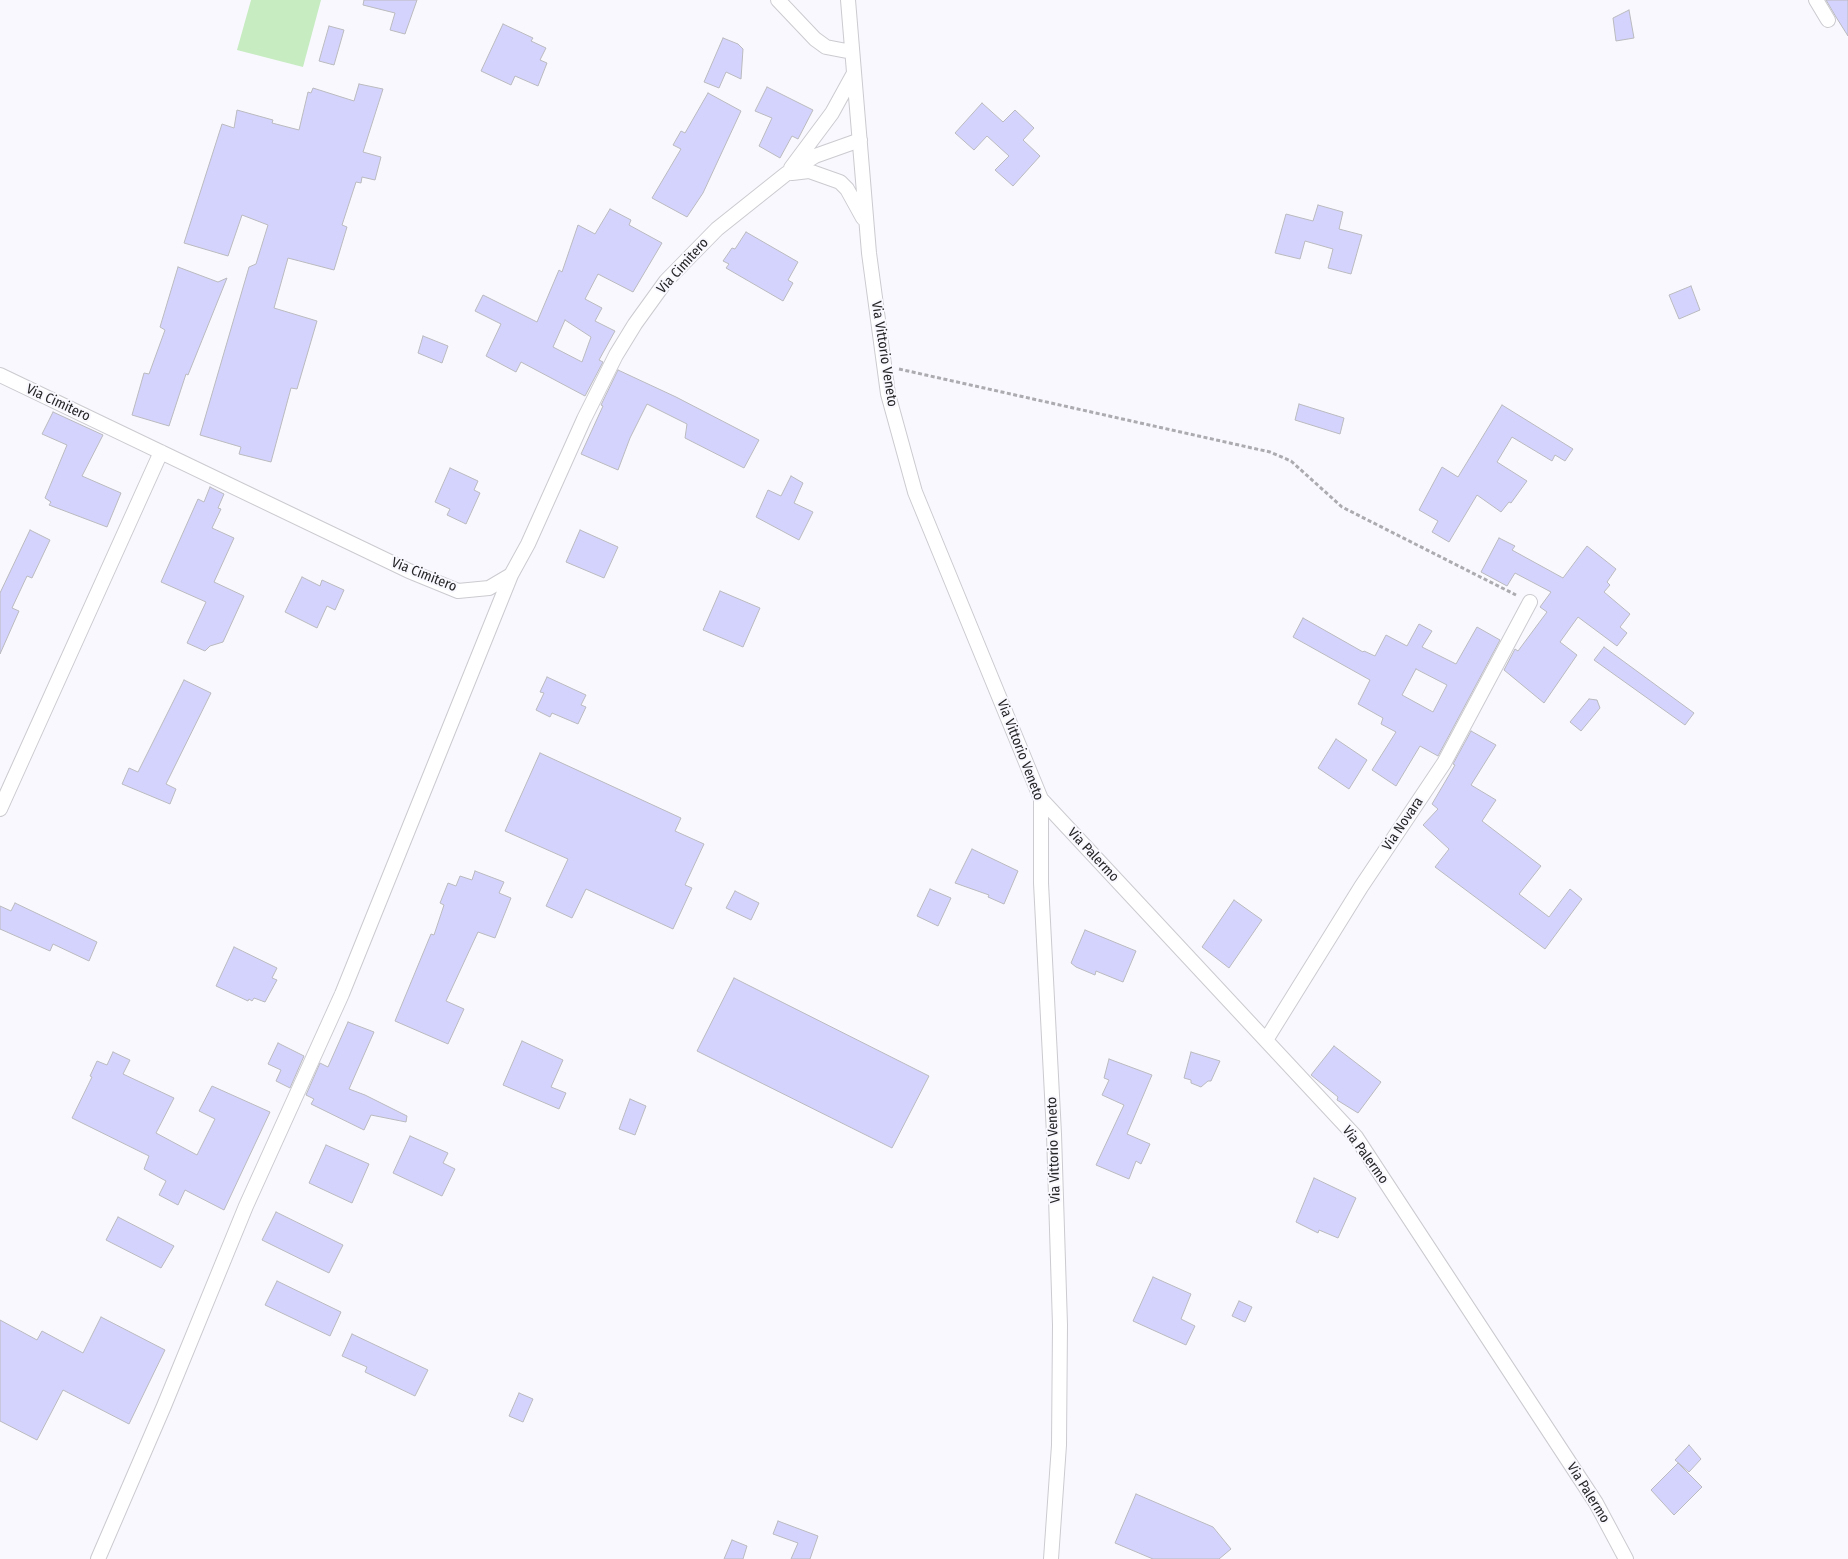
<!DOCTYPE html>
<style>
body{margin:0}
canvas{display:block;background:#f8f8fe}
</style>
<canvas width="1848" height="1559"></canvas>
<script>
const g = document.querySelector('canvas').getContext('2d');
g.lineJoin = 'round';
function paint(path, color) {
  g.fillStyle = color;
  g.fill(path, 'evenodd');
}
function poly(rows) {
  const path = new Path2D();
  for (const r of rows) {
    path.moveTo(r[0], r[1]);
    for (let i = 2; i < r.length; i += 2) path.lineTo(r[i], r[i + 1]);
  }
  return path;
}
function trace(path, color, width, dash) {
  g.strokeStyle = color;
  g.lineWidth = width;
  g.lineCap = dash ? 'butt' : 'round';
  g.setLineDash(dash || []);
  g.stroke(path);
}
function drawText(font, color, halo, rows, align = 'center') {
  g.font = font + ' "Fira Sans Condensed",sans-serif';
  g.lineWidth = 4;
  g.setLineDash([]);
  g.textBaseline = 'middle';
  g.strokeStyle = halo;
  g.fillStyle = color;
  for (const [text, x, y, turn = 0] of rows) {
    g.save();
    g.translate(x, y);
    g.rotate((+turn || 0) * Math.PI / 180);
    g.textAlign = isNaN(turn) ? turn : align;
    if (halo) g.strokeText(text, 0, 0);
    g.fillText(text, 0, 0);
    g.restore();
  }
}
paint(poly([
 [251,0,321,0,303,67,237,50]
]), '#c8ecc2');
const building = poly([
 [364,0,417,0,405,34,390,30,395,13,363,5,364,0],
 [1826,0,1848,0,1848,36,1836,17,1826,0],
 [1629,10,1634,38,1616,41,1613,18,1629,10],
 [503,24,533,38,531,41,546,48,540,60,547,63,538,86,515,76,511,85,481,71,503,24],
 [329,26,344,30,334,65,319,61,329,26],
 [723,38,738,44,743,49,741,79,726,72,719,88,704,82,723,38],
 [359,84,383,89,363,152,381,157,375,180,362,177,361,183,356,182,342,225,347,227,334,270,288,258,274,308,317,321,297,389,291,388,271,462,239,454,241,447,200,435,249,267,256,264,268,225,242,215,228,256,184,243,222,124,234,128,237,110,273,120,272,123,299,130,308,92,311,93,313,88,354,101,359,84],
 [767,87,813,110,798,139,792,136,780,158,759,146,772,118,755,111,767,87],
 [708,93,741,111,703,193,687,217,652,198,681,149,673,145,681,131,685,133,708,93],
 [982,103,1003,122,1015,110,1034,128,1023,140,1040,156,1013,186,995,170,1009,156,987,136,974,150,955,133,982,103],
 [1318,205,1343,212,1339,229,1362,235,1351,274,1328,268,1333,249,1305,241,1300,259,1275,253,1286,214,1313,221,1318,205],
 [610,209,631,220,629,225,662,243,633,292,598,274,585,299,602,308,595,321,615,331,599,360,603,362,585,396,521,362,516,372,486,356,501,324,475,311,483,295,537,322,559,270,562,272,578,225,595,234,610,209],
 [565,320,591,337,582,362,553,347,565,320],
 [746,232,798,262,788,280,793,283,783,301,726,268,729,264,723,261,732,248,735,249,746,232],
 [178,267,218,282,227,278,188,375,186,374,169,426,132,415,144,373,149,374,165,330,160,327,178,267],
 [1691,286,1700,310,1679,319,1669,295,1691,286],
 [423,336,448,346,442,363,418,353,423,336],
 [618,370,676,397,759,440,744,468,685,438,687,424,647,404,630,438,618,470,581,454,603,406,601,405,618,370],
 [1299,404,1344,418,1340,434,1295,420,1299,404],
 [1502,405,1573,449,1565,461,1555,455,1552,461,1512,437,1497,462,1527,481,1511,503,1509,502,1501,512,1477,495,1449,542,1432,532,1438,521,1419,510,1442,467,1458,477,1502,405],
 [53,412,103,435,82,476,121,493,107,527,49,505,51,502,45,498,67,445,42,434,53,412],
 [450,468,478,481,474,490,480,493,466,524,447,515,450,509,435,502,450,468],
 [791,476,803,483,794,503,813,512,799,540,756,517,768,490,781,496,791,476],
 [210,487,224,494,218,508,221,509,212,528,234,538,214,582,244,596,223,642,210,646,205,651,187,643,206,602,161,582,198,499,204,502,210,487],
 [30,530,50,540,32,578,27,576,12,608,19,611,0,654,0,593,30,530],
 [580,530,618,547,604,578,566,562,580,530],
 [1499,538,1515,546,1512,550,1563,578,1587,546,1616,569,1607,582,1610,585,1604,592,1630,614,1620,627,1627,633,1617,646,1578,617,1560,642,1577,655,1544,703,1504,670,1515,649,1518,651,1547,612,1540,607,1551,592,1515,573,1507,586,1481,572,1499,538],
 [302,577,320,586,322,580,344,590,335,610,327,606,317,628,285,612,302,577],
 [720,591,760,608,743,647,703,630,720,591],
 [1303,618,1363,652,1364,651,1375,656,1386,635,1407,646,1419,624,1432,631,1422,647,1456,664,1477,627,1500,640,1438,756,1420,746,1396,786,1372,770,1396,732,1381,724,1383,718,1358,704,1370,680,1293,637,1303,618],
 [1416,669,1447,685,1433,712,1402,695,1416,669],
 [1604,647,1694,713,1685,725,1594,660,1604,647],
 [547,677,586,695,581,705,586,707,578,724,552,713,550,717,536,710,544,693,540,692,547,677],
 [184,680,211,693,166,784,176,789,170,804,122,784,129,768,138,772,184,680],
 [1589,699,1597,700,1600,708,1581,731,1570,722,1589,699],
 [1471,731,1496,745,1471,785,1496,800,1482,821,1541,866,1519,894,1549,917,1570,889,1582,899,1545,949,1435,867,1449,849,1423,825,1438,809,1432,804,1455,765,1453,764,1471,731],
 [1336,739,1367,760,1349,789,1318,768,1336,739],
 [540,753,681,818,675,831,704,844,685,885,692,888,673,929,586,889,572,918,546,906,568,859,505,831,540,753],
 [972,849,1018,871,1004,904,988,897,989,895,955,883,972,849],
 [475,871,504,882,499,893,511,898,495,938,478,932,446,1001,464,1009,448,1044,395,1021,431,934,434,935,444,905,440,903,448,883,456,886,460,876,472,880,475,871],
 [930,889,951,898,938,926,917,916,930,889],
 [735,891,759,903,751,920,726,908,735,891],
 [1234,900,1262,920,1229,968,1202,947,1234,900],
 [15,903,97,942,89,961,53,944,50,951,0,929,0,906,11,911,15,903],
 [1085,930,1136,951,1123,982,1096,971,1095,975,1076,967,1071,963,1085,930],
 [234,947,277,968,272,978,277,980,265,1002,254,998,252,1001,249,999,248,1001,216,986,234,947],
 [734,978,929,1076,892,1148,697,1051,734,978],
 [348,1022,374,1032,349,1089,365,1095,407,1116,406,1122,371,1115,364,1130,311,1104,314,1099,306,1095,320,1063,328,1067,348,1022],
 [522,1041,563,1060,551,1087,566,1093,559,1109,503,1085,522,1041],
 [278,1043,304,1056,290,1088,276,1081,281,1070,268,1064,278,1043],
 [1334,1046,1381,1082,1358,1113,1337,1100,1338,1097,1311,1075,1334,1046],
 [113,1052,130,1060,123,1074,174,1098,156,1133,197,1155,215,1119,199,1111,212,1086,270,1112,224,1210,185,1190,178,1205,159,1195,166,1181,144,1169,149,1156,72,1118,92,1077,90,1076,97,1061,107,1065,113,1052],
 [1191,1052,1220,1061,1211,1081,1208,1081,1201,1087,1191,1083,1191,1080,1184,1078,1191,1052],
 [1109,1059,1152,1075,1127,1134,1150,1144,1141,1164,1136,1161,1129,1179,1096,1165,1124,1105,1102,1095,1109,1080,1104,1078,1109,1059],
 [630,1099,646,1106,635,1135,619,1129,630,1099],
 [410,1136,448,1153,443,1163,455,1169,442,1196,393,1173,410,1136],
 [326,1145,369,1164,352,1203,309,1183,326,1145],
 [1314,1178,1356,1198,1338,1238,1319,1230,1318,1233,1296,1222,1314,1178],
 [276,1212,343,1245,329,1273,262,1240,276,1212],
 [118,1217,174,1246,161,1268,106,1240,118,1217],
 [1153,1277,1191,1294,1181,1319,1195,1326,1186,1345,1133,1321,1153,1277],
 [277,1281,341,1312,330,1336,265,1305,277,1281],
 [1239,1301,1252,1307,1245,1322,1232,1316,1239,1301],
 [101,1317,165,1350,129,1424,63,1390,37,1440,0,1421,0,1320,37,1340,42,1331,83,1353,101,1317],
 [352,1334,428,1370,415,1396,365,1372,367,1367,342,1356,352,1334],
 [519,1393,533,1399,523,1422,509,1416,519,1393],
 [1689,1445,1701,1459,1689,1472,1675,1460,1689,1445],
 [1678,1463,1702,1487,1674,1515,1651,1490,1678,1463],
 [1136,1494,1213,1527,1231,1549,1219,1559,1153,1559,1115,1543,1136,1494],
 [778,1521,818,1536,810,1559,791,1559,798,1543,773,1534,778,1521],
 [732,1540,747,1546,743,1559,724,1559,732,1540]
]);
paint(building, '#d4d3fd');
trace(building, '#bababf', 1);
const street = poly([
 [778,0,815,39,826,47,852,52],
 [848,0,869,253,888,394,915,492,1041,799,1041,883,1054,1134,1060,1325,1059,1445,1051,1559],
 [1816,0,1828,20],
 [791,168,832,113,854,73],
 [792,173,809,171,840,182,847,189,863,218],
 [0,375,409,571,458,591,489,588,511,575,528,544,584,419,616,355,635,324,666,281,717,229,786,174,815,156,860,140],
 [1041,799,1356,1137,1596,1503,1626,1559],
 [0,809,161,452],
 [1266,1040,1361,887,1444,763,1530,602],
 [98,1559,164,1406,246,1206,342,994,511,575]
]);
trace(street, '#cbcbd0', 16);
trace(poly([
 [899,369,1270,452,1291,461,1342,507,1516,595]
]), '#acacb0', 3, [4, 2.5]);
trace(street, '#fff', 14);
drawText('14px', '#262628', '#f8f8fe', [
 ["Via Cimitero",683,266,-48],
 ["Via Vittorio Veneto",884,354,81],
 ["Via Cimitero",58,403,25],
 ["Via Cimitero",424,575,22],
 ["Via Vittorio Veneto",1020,750,69],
 ["Via Novara",1403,824,-56],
 ["Via Palermo",1093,855,47],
 ["Via Vittorio Veneto",1054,1150,-92],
 ["Via Palermo",1365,1155,54],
 ["Via Palermo",1588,1493,58]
]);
</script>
